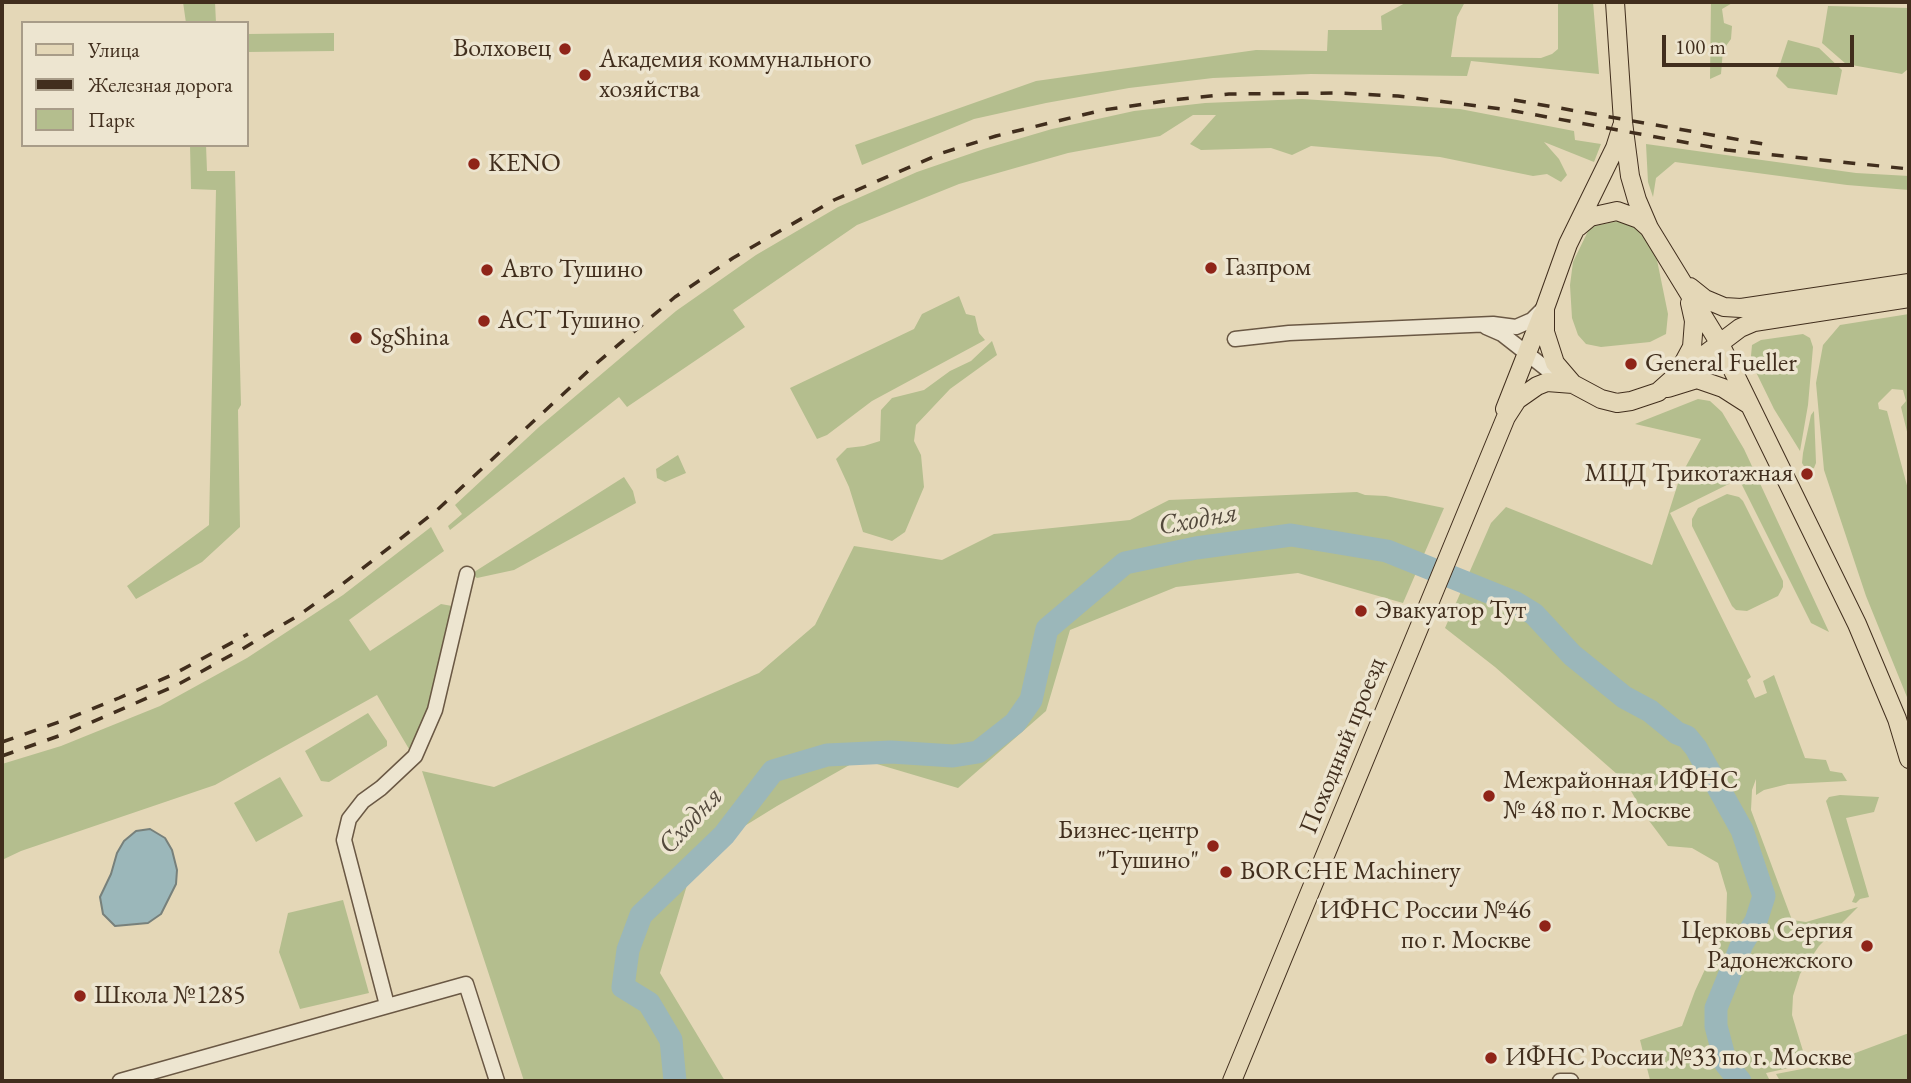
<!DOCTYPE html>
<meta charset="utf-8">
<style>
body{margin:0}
#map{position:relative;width:1911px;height:1083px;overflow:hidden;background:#e4d7b7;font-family:"EB Garamond",serif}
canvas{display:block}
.frame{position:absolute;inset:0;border:4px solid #412e1d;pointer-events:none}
.legend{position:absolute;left:21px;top:21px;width:228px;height:126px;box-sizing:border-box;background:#ede5d0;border:2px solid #a89c88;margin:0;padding:9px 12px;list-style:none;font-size:21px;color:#412e1d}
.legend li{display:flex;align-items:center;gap:14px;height:35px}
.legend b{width:35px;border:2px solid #a89c88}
.scale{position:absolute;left:1662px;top:35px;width:192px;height:32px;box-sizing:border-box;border:4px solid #412e1d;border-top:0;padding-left:9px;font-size:21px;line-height:24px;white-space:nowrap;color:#412e1d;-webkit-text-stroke:5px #ede5d0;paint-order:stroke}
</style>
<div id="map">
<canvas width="1911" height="1083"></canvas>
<div class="frame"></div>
<ul class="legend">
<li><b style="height:9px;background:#e4d7b7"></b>Улица</li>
<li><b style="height:9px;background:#412e1d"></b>Железная дорога</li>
<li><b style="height:19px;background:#b4be8e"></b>Парк</li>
</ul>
<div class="scale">100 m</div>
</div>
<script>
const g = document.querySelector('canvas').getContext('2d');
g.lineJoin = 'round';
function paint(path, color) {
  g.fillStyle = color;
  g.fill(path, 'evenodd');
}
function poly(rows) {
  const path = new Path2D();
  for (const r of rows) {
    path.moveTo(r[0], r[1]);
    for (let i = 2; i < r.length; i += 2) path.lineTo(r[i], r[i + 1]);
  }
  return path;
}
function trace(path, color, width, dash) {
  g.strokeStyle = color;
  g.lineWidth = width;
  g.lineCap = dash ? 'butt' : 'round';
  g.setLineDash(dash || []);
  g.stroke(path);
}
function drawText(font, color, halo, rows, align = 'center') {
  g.font = font + ' "EB Garamond",serif';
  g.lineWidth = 7;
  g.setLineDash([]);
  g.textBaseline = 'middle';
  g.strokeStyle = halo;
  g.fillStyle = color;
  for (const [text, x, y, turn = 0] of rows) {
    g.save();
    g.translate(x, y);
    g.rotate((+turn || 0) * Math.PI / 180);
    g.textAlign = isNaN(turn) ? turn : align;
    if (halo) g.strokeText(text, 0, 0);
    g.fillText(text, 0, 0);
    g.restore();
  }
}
paint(poly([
 [183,2,215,2,216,23,186,23],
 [1407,2,1465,2,1457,17,1451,57,1541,58,1552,54,1558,49,1558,2,1593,2,1599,74,1471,61,1467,76,1311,74,1213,78,1129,88,1046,103,974,119,862,165,855,145,1036,81,1256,50,1327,51,1328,30,1382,30,1381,16],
 [1711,2,1734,2,1722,9,1724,23,1732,26,1731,39,1723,50,1721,74,1710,79],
 [1828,6,1909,8,1908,69,1902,74,1846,64,1822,43],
 [334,33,334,51,247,52,247,34],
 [1788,40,1819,48,1842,70,1837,95,1788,88,1776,76],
 [1302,99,1460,109,1574,131,1575,140,1601,144,1594,162,1544,142,1559,159,1567,175,1561,182,1547,174,1533,176,1440,157,1311,146,1292,155,1271,148,1201,150,1190,144,1216,115,1193,115,1160,136,1068,153,959,184,857,225,733,310,745,327,627,407,619,397,450,530,448,526,462,514,455,505,539,427,676,311,756,255,838,207,917,172,984,149,1052,129,1134,111,1205,103],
 [1646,144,1856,173,1909,176,1909,190,1847,185,1675,162,1656,178,1653,197,1648,182],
 [190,145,206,145,207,171,235,171,241,405,238,410,240,527,202,562,136,599,127,586,209,525,216,190,191,189],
 [1623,220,1640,228,1657,260,1668,314,1666,334,1650,342,1601,347,1586,344,1578,335,1572,318,1570,285,1573,262,1590,227],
 [959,296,966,314,975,316,979,333,985,340,872,401,827,435,817,439,790,388,914,329,922,314],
 [1909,314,1909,440,1901,407,1906,401,1903,390,1892,389,1878,403,1879,409,1887,411,1909,493,1909,702,1866,596,1824,470,1816,383,1823,345,1840,325],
 [1803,334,1810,338,1813,347,1808,405,1800,451,1774,409,1755,370,1751,356,1752,345,1761,340],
 [992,341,997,355,950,389,916,425,914,441,921,455,924,487,905,532,892,541,863,532,849,487,836,459,847,448,864,446,880,441,881,410,892,398,924,390,950,371,971,361],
 [1698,399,1710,401,1722,412,1744,449,1829,632,1811,623,1739,479,1670,513,1751,677,1747,680,1755,698,1767,693,1763,681,1774,675,1805,758,1826,760,1830,771,1842,773,1847,781,1788,784,1764,790,1756,795,1756,779,1752,790,1751,810,1792,920,1806,922,1858,907,1819,946,1800,974,1793,996,1792,1015,1807,1064,1766,1073,1770,1081,1650,1080,1640,1040,1682,1026,1695,991,1726,924,1727,893,1718,863,1692,848,1668,846,1644,814,1626,782,1495,667,1445,628,1491,523,1506,507,1652,565,1680,477,1701,439,1635,424],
 [1814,411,1816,463,1814,468,1807,471,1802,463,1803,453,1811,415],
 [678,455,686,473,665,482,657,478,656,469],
 [624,477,633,491,636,503,514,570,477,578,471,574],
 [1357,492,1365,495,1386,496,1444,508,1403,603,1298,573,1176,587,1070,630,1046,711,958,788,860,759,777,806,696,856,660,973,725,1081,524,1081,422,771,494,787,759,673,815,625,854,546,942,560,994,534,1130,520,1169,500],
 [1727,494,1739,497,1743,501,1783,581,1783,587,1778,596,1747,611,1736,610,1732,606,1692,526,1692,519,1698,508],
 [431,527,444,551,349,620,370,651,441,604,452,606,427,714,409,749,377,695,215,785,21,851,2,860,2,764,61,746,160,706,247,658,343,595],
 [368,713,387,741,387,746,329,782,321,781,305,751],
 [280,777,303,816,256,842,234,803],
 [1840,795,1879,797,1874,812,1846,818,1869,897,1860,899,1856,903,1852,902,1855,895,1826,801,1829,797],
 [343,900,369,993,300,1009,279,952,288,913],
 [1909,1033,1909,1081,1780,1081,1776,1074,1823,1065]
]), '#b4be8e');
const water = poly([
 [150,829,165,838,172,850,177,870,176,884,161,914,148,923,115,926,103,914,100,897,111,874,117,853,124,841,136,831,150,829]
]);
paint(water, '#9bb7ba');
trace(water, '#77807b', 2);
trace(poly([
 [675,1081,671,1040,649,1003,623,987,628,950,641,915,724,835,773,771,827,755,891,752,953,756,978,752,1015,723,1031,700,1047,629,1125,563,1196,548,1291,535,1387,551,1516,603,1534,614,1572,655,1624,697,1650,711,1677,733,1687,737,1696,748,1742,830,1764,896,1756,921,1742,944,1716,1008,1716,1026,1726,1064,1740,1081]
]), '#9bb7ba', 23);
const minor = poly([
 [1486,327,1502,334,1548,370,1565,380],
 [1235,339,1289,333,1493,324,1516,327,1532,320,1542,310],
 [387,1005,344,840,349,819,363,801,381,788,415,756,435,710,467,574],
 [120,1081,466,984,497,1081],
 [1560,1081,1571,1081]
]);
const major = poly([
 [1615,2,1623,122,1630,176,1637,200,1649,228,1720,344,1857,624,1897,719,1909,759],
 [1622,126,1615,148,1568,244,1545,308,1545,332,1555,363,1573,384,1601,399,1617,403,1631,401,1658,392,1677,375,1692,347,1694,321,1690,303],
 [1578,227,1590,217,1617,211,1639,219,1649,228],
 [1690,287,1705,299,1724,307,1741,308,1909,283],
 [1683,371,1740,328,1754,322,1909,298],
 [1668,388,1697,379,1723,388,1748,404],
 [1505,409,1542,315],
 [1232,1081,1506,417,1517,400,1537,386,1547,382,1573,384]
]);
trace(minor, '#6a5844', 17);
trace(major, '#412e1d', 20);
trace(minor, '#ede5d0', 14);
trace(major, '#e4d7b7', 18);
trace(poly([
 [1514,100,1769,145],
 [2,742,62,721,119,698,172,675,248,634],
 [2,756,67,733,177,685,244,648,299,615,340,586,436,511,598,362,675,297,733,258,834,200,942,153,996,136,1103,110,1172,100,1229,94,1337,93,1398,96,1509,110,1727,150,1909,169]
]), '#412e1d', 3.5, [12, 12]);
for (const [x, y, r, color] of [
 [565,49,7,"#8f2418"],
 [585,75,7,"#8f2418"],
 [474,164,7,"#8f2418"],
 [1211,268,7,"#8f2418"],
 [487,270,7,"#8f2418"],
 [484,321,7,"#8f2418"],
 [356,338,7,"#8f2418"],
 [1631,364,7,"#8f2418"],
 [1807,474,7,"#8f2418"],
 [1361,611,7,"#8f2418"],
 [1489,796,7,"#8f2418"],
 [1213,846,7,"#8f2418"],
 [1226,872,7,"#8f2418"],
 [1545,926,7,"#8f2418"],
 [1867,946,7,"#8f2418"],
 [80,996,7,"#8f2418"],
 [1491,1058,7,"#8f2418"]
]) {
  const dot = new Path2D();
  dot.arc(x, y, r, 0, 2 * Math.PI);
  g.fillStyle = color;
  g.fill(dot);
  trace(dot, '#ede5d0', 2.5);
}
drawText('26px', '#412e1d', '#ede5d0', [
 ["Волховец",551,49,"right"],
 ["Академия коммунального",599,60],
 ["хозяйства",599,90],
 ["KENO",488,164],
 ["Газпром",1225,268],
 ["Авто Тушино",501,270],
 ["АСТ Тушино",498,321],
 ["SgShina",370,338],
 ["General Fueller",1645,364],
 ["МЦД Трикотажная",1793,474,"right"],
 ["Эвакуатор Тут",1375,611],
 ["Межрайонная ИФНС",1503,781],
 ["№ 48 по г. Москве",1503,811],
 ["Бизнес-центр",1199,831,"right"],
 ["\"Тушино\"",1199,861,"right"],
 ["BORCHE Machinery",1240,872],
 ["ИФНС России №46",1531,911,"right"],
 ["по г. Москве",1531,941,"right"],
 ["Церковь Сергия",1853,931,"right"],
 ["Радонежского",1853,961,"right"],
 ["Школа №1285",94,996],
 ["ИФНС России №33 по г. Москве",1505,1058]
], 'left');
drawText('26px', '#412e1d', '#ede5d0', [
 ["Походный проезд",1343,746,-68]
]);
drawText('italic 28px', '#53493c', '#ede5d0', [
 ["Сходня",1198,520,-10],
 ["Сходня",691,821,-47]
]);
</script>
